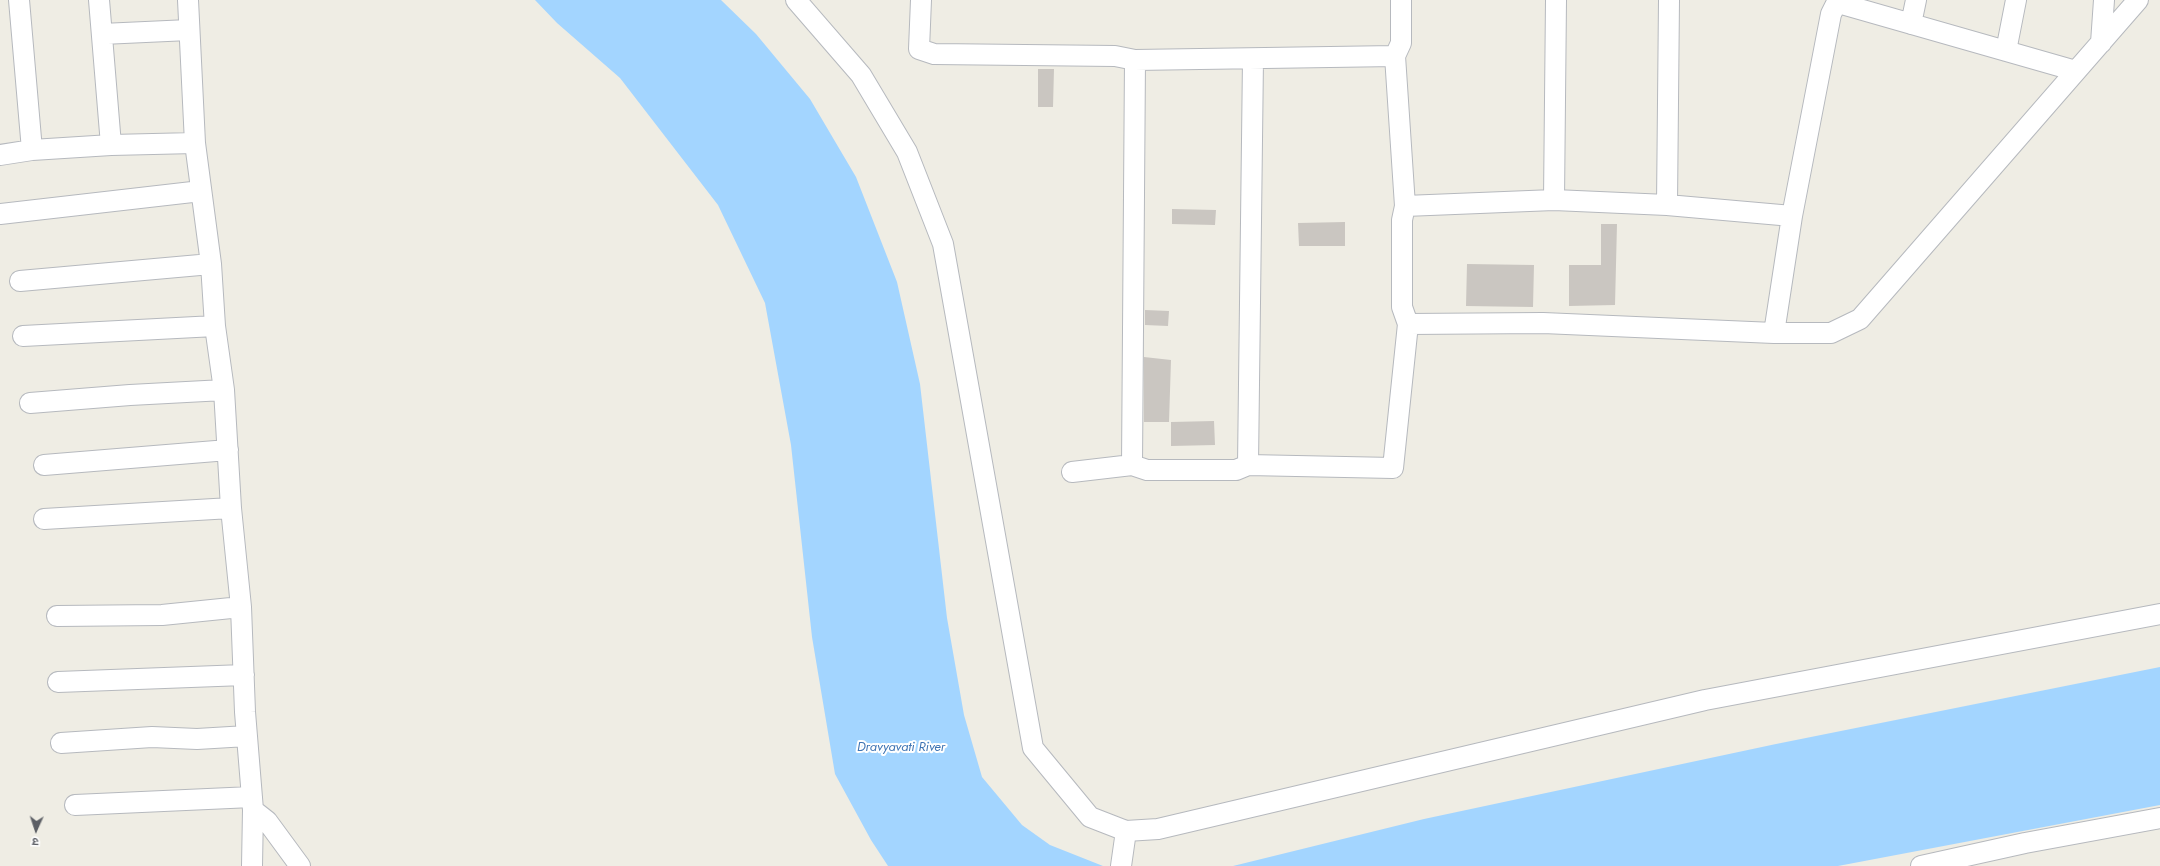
<!DOCTYPE html>
<meta charset="utf-8">
<style>
body{margin:0}
#map{position:relative;width:2160px;height:866px;overflow:hidden;background:#efede4;font-family:Jost,"Noto Sans Devanagari",sans-serif}
canvas{display:block}
.north{position:absolute;left:16px;top:810px;width:40px;height:40px;-webkit-text-stroke:3px #fff;paint-order:stroke;rotate:183deg;font-size:11px;font-weight:700;line-height:16px;text-align:center;color:#5c5f65}
.north::after{content:'';display:block;margin:auto;width:14px;height:18px;background:#5c5f65;clip-path:polygon(50% 0,100% 100%,50% 72%,0 100%)}
</style>
<div id="map">
<canvas width="2160" height="866"></canvas>
<div class="north">उ</div>
</div>
<script>
const g = document.querySelector('canvas').getContext('2d');
g.lineJoin = 'round';
function paint(path, color) {
  g.fillStyle = color;
  g.fill(path, 'evenodd');
}
function poly(rows) {
  const path = new Path2D();
  for (const r of rows) {
    path.moveTo(r[0], r[1]);
    for (let i = 2; i < r.length; i += 2) path.lineTo(r[i], r[i + 1]);
  }
  return path;
}
function trace(path, color, width, dash) {
  g.strokeStyle = color;
  g.lineWidth = width;
  g.lineCap = dash ? 'butt' : 'round';
  g.setLineDash(dash || []);
  g.stroke(path);
}
function drawText(font, color, halo, rows, align = 'center') {
  g.font = font + ' Jost,sans-serif';
  g.lineWidth = 4;
  g.setLineDash([]);
  g.textBaseline = 'middle';
  g.strokeStyle = halo;
  g.fillStyle = color;
  for (const [text, x, y, turn = 0] of rows) {
    g.save();
    g.translate(x, y);
    g.rotate((+turn || 0) * Math.PI / 180);
    g.textAlign = isNaN(turn) ? turn : align;
    if (halo) g.strokeText(text, 0, 0);
    g.fillText(text, 0, 0);
    g.restore();
  }
}
paint(poly([
 [535,0,721,0,756,34,810,99,856,177,897,282,920,384,947,618,964,715,982,777,1022,825,1050,845,1103,866,888,866,871,840,835,774,812,637,791,445,765,303,718,205,620,78,557,23],
 [2160,667,2160,805,1838,866,1233,866,1424,819,1776,744]
]), '#a3d5ff');
paint(poly([
 [1038,69,1054,69,1053,107,1038,107],
 [1172,209,1216,210,1215,225,1172,224],
 [1345,222,1345,246,1299,246,1298,223],
 [1601,224,1617,224,1615,305,1569,306,1569,265,1601,265],
 [1467,264,1534,265,1533,307,1466,306],
 [1145,310,1169,311,1168,326,1145,325],
 [1144,357,1171,360,1169,422,1144,422],
 [1214,421,1215,445,1171,446,1171,422]
]), '#cac6c1');
const minor = poly([
 [19,0,32,150],
 [99,0,111,145],
 [188,0,195,143,211,264,215,326,224,390,231,508,241,607,245,712,253,810,252,866],
 [796,0,861,75,907,152,943,244,1033,748,1090,817,1126,831,1158,829,1705,700,2160,614],
 [921,0,919,49,934,54,1115,56,1135,60,1395,56],
 [1838,3,2076,71],
 [1911,24,1916,0],
 [102,34,189,30],
 [2101,43,2104,0],
 [2006,51,2016,0],
 [0,155,32,150,111,145,195,143],
 [1554,200,1556,0],
 [1667,205,1669,0],
 [1405,206,1554,200,1667,205,1792,216],
 [0,214,201,191],
 [20,281,211,264],
 [1408,324,1543,323,1774,333,1831,333,1860,319,2138,0],
 [1774,333,1792,216,1831,14,1838,0],
 [23,336,215,326],
 [30,403,130,395,224,390],
 [44,465,228,450],
 [1132,465,1135,60],
 [1248,465,1253,59],
 [1072,472,1132,465,1147,470,1236,470,1248,465,1393,468,1408,324,1402,307,1402,220,1405,206,1395,56,1401,43,1401,0],
 [44,519,231,508],
 [57,616,162,615,241,607],
 [58,682,244,675],
 [61,743,152,737,197,739,247,736],
 [75,805,252,797],
 [253,810,267,821,300,866],
 [1121,866,1126,831],
 [1921,866,2025,843,2160,818]
]);
trace(minor, '#b6b9be', 22);
trace(minor, '#fff', 20);
drawText('italic 13px', '#3f74b3', '#fff', [
 ["Dravyavati River",901,748]
]);
</script>
